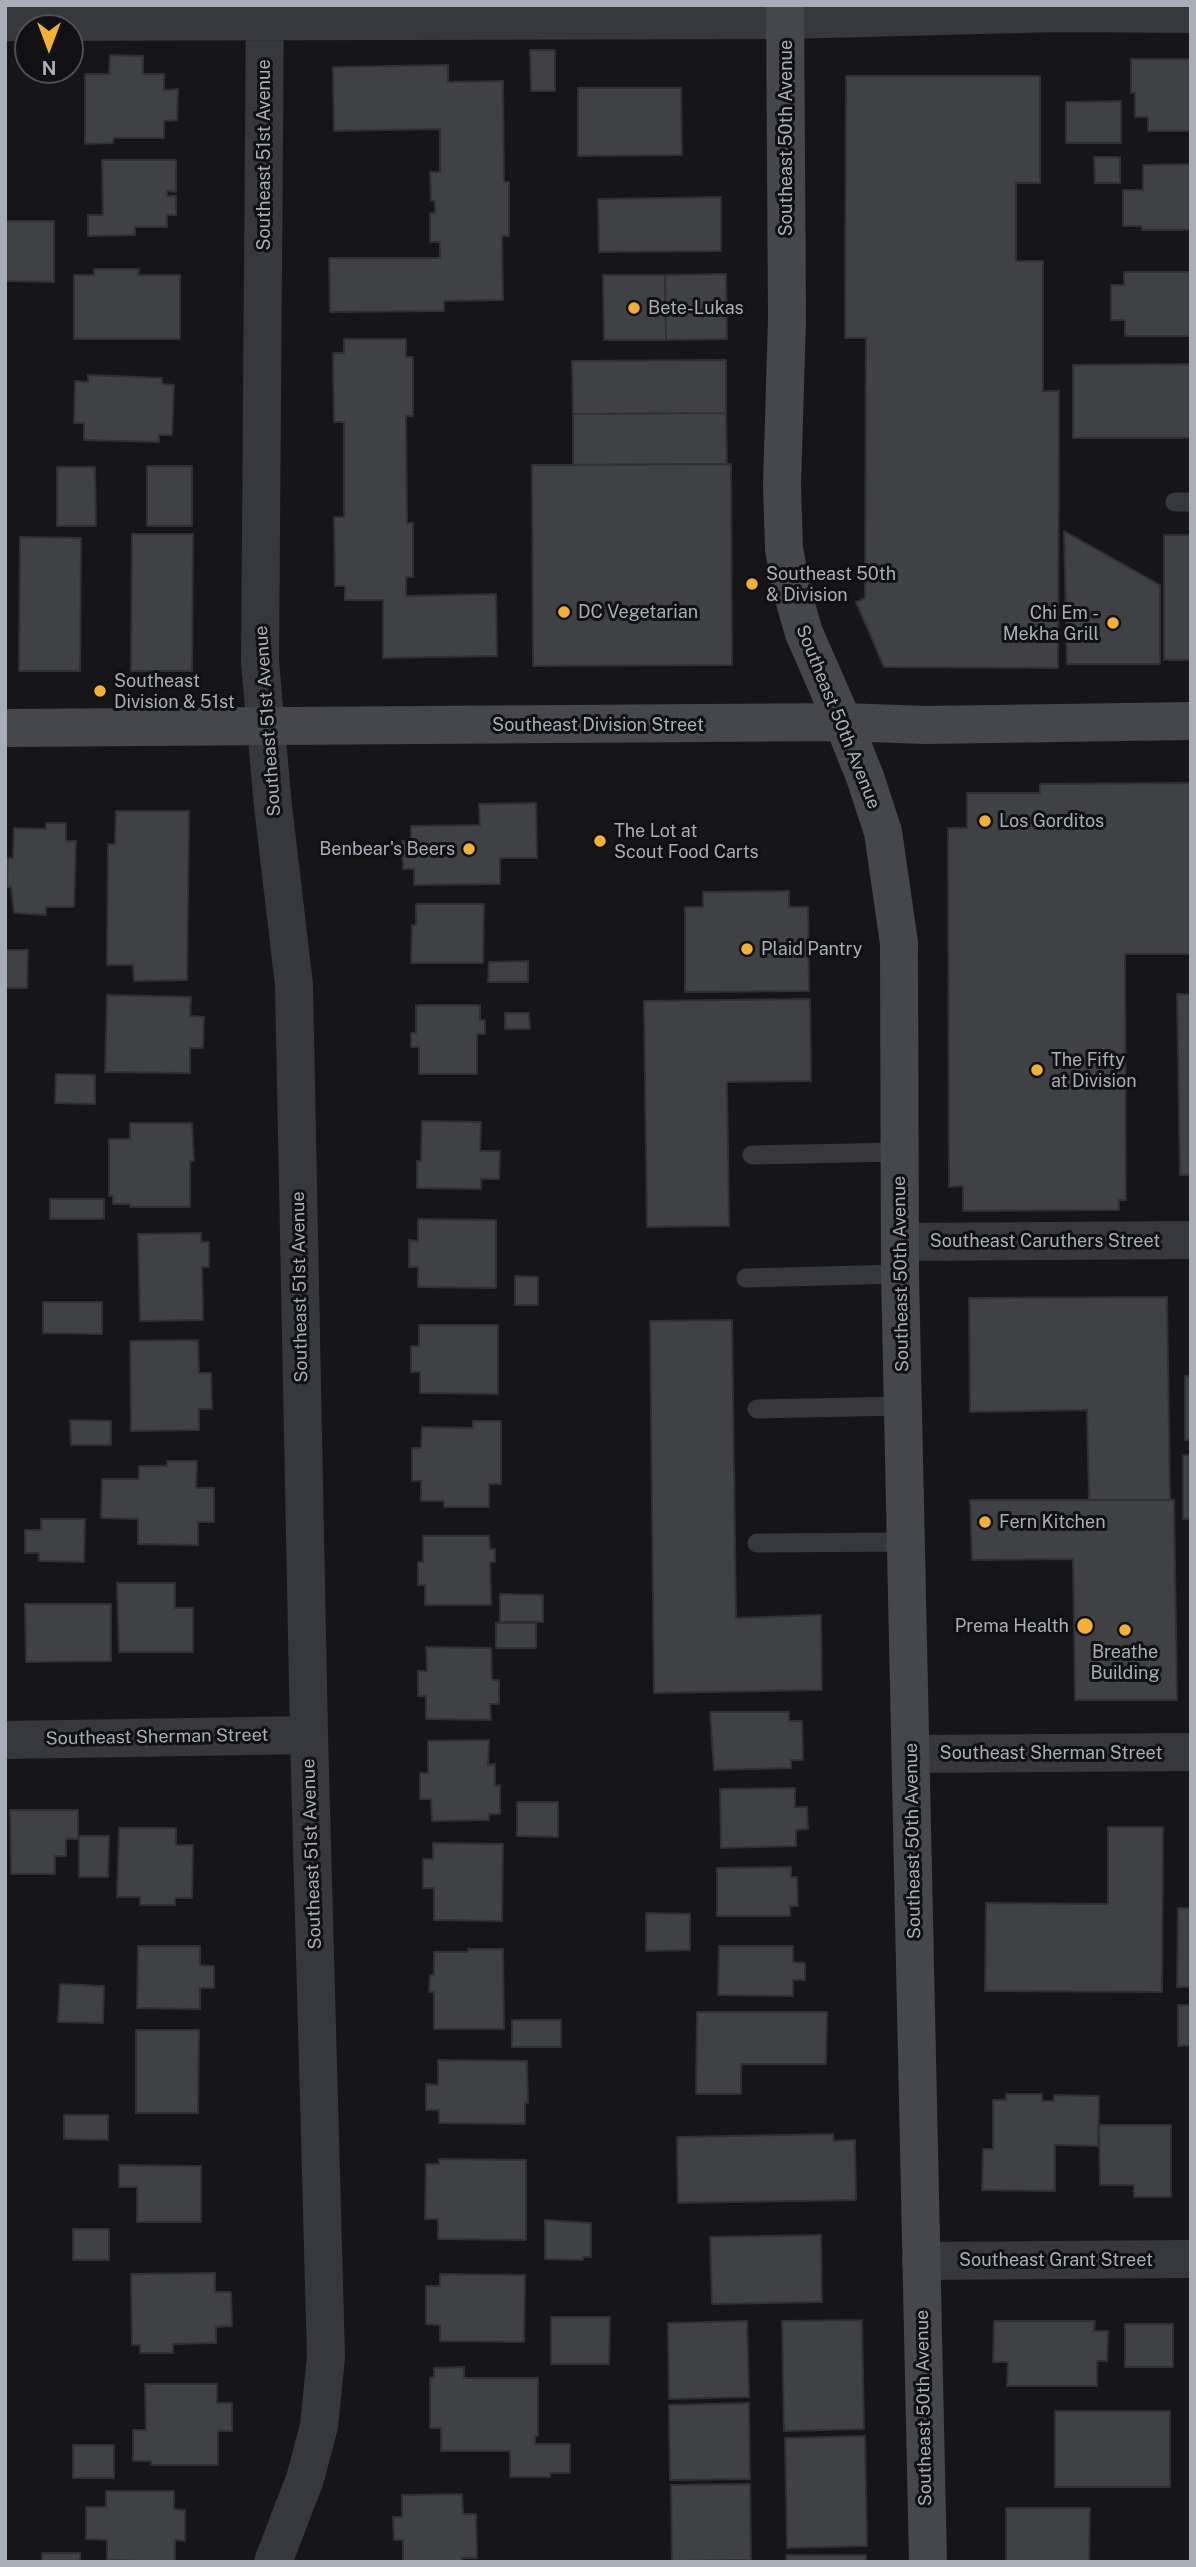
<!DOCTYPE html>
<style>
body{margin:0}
#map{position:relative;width:1196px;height:2567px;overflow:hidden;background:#161618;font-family:"Public Sans",sans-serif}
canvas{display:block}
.frame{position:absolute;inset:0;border:7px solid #a8adb8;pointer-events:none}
.north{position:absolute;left:14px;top:14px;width:70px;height:70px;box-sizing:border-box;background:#111113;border:2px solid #4d4f55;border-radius:50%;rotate:180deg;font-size:19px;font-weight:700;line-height:28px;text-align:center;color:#a8adb8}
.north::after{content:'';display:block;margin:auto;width:24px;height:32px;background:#f2b134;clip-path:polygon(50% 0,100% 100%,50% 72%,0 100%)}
</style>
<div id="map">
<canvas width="1196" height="2567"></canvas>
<div class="frame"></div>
<div class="north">N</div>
</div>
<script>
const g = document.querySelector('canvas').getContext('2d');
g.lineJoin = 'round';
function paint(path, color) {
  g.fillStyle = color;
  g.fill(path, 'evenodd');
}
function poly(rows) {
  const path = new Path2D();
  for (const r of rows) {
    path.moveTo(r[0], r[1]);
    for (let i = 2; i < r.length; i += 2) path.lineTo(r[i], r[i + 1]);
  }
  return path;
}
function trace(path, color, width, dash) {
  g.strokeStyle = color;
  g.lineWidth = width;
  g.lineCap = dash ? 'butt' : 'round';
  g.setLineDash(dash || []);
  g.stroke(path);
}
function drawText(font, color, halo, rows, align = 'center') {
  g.font = font + ' "Public Sans",sans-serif';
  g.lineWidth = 6;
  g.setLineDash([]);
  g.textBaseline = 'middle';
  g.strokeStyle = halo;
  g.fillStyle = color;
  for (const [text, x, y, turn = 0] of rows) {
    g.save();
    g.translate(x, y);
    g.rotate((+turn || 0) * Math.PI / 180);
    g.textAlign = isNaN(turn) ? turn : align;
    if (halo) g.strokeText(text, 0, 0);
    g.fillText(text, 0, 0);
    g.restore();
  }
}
const building = poly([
 [530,50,555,50,555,91,531,91,530,50],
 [110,55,143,56,143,74,164,74,164,90,178,89,177,120,164,121,164,138,114,138,113,143,85,144,85,74,109,74,110,55],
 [1131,59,1191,59,1191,131,1148,131,1148,117,1135,117,1135,93,1131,93,1131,59],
 [448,65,448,82,503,81,504,182,509,182,509,236,502,236,503,300,444,301,444,311,330,312,329,258,440,258,440,242,430,242,430,213,435,213,435,201,431,201,430,172,440,172,440,129,334,131,333,67,448,65],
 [846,76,1040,76,1040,183,1016,183,1016,261,1043,261,1043,391,1059,391,1058,668,884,667,856,602,865,598,866,338,845,338,846,76],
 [578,88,681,88,682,155,578,156,578,88],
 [1121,101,1121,143,1066,143,1066,102,1121,101],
 [1094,157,1120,157,1120,183,1095,183,1094,157],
 [102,160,176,160,176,192,167,191,167,196,176,196,176,215,167,215,167,227,135,227,135,235,88,236,88,215,103,215,102,160],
 [1191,164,1191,230,1142,230,1142,226,1123,226,1123,190,1143,190,1143,165,1191,164],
 [721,197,721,251,599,252,598,199,721,197],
 [5,221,54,221,54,282,5,281,5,221],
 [94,269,139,269,138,275,180,275,180,339,74,339,74,275,94,275,94,269],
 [1124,272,1191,272,1191,336,1125,336,1125,320,1111,320,1111,285,1124,285,1124,272],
 [726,274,727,339,666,340,665,275,726,274],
 [603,275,665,275,666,340,604,340,603,275],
 [344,339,406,339,406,357,413,357,413,416,406,416,407,523,413,523,413,577,406,577,406,596,496,594,497,656,383,658,383,600,345,600,345,586,335,586,334,517,344,517,344,422,334,422,333,353,344,353,344,339],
 [726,360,726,413,573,414,572,361,726,360],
 [1191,364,1191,438,1073,438,1073,365,1191,364],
 [88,375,162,378,162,384,174,385,172,435,159,435,159,442,84,440,84,423,74,423,75,381,88,382,88,375],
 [726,413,727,464,573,465,573,414,726,413],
 [731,464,732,665,533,666,532,465,731,464],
 [147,466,192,466,192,526,147,526,147,466],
 [57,467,95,467,96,526,57,526,57,467],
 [1064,531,1160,585,1160,664,1067,664,1064,531],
 [132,534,193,534,192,671,131,671,132,534],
 [1164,535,1191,535,1191,660,1164,660,1164,535],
 [20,537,81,538,80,671,19,671,20,537],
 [1191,783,1191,954,1125,954,1126,1200,1119,1200,1119,1210,963,1211,963,1186,949,1187,948,828,967,828,967,793,1040,793,1040,784,1191,783],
 [536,803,537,858,500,858,500,884,414,885,414,869,403,869,402,841,411,841,411,826,480,825,479,804,536,803],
 [116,811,189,811,187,980,134,981,133,965,107,965,108,844,115,844,116,811],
 [46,823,66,823,66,841,76,841,74,907,46,907,46,915,14,913,11,887,7,887,8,858,13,858,14,828,46,829,46,823],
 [789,891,789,907,808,907,809,991,685,992,685,907,703,907,703,892,789,891],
 [416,904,484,904,483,963,411,963,412,925,416,925,416,904],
 [5,950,28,950,27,988,5,988,5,950],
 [528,961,528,982,488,982,489,962,528,961],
 [1177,994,1191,994,1191,1175,1180,1175,1177,994],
 [107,995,191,997,190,1016,204,1017,203,1048,190,1048,190,1073,105,1072,107,995],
 [810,999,811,1081,727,1082,729,1226,647,1227,644,1001,810,999],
 [416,1005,480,1005,480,1020,485,1020,485,1034,477,1034,477,1074,419,1074,419,1047,411,1047,411,1033,416,1033,416,1005],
 [505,1013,529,1013,530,1029,505,1029,505,1013],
 [56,1074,95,1075,95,1104,55,1103,56,1074],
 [422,1121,481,1122,480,1151,500,1151,499,1179,481,1179,481,1189,417,1188,417,1161,421,1161,422,1121],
 [130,1123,192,1123,194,1161,190,1161,190,1207,130,1207,130,1204,113,1204,113,1196,109,1196,109,1139,130,1139,130,1123],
 [50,1199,104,1199,104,1219,50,1219,50,1199],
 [418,1219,496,1220,496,1288,418,1287,418,1267,409,1267,409,1240,418,1241,418,1219],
 [201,1233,201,1242,209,1242,209,1267,202,1267,203,1320,140,1321,138,1234,201,1233],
 [515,1276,538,1277,538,1305,515,1305,515,1276],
 [1167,1297,1170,1500,1089,1500,1087,1410,970,1412,969,1298,1167,1297],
 [43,1302,102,1302,102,1334,43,1333,43,1302],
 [732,1320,736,1618,821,1615,822,1690,654,1693,650,1321,732,1320],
 [419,1325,498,1325,498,1394,420,1393,420,1372,411,1372,411,1346,419,1346,419,1325],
 [198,1340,199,1373,211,1373,212,1409,199,1409,199,1430,131,1431,130,1341,198,1340],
 [1185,1376,1191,1376,1191,1440,1185,1440,1185,1376],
 [70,1420,111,1421,111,1445,71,1445,70,1420],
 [473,1421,501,1421,501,1484,489,1484,489,1507,444,1507,444,1501,421,1501,421,1481,412,1481,412,1448,421,1448,422,1427,473,1428,473,1421],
 [1183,1455,1191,1455,1191,1519,1183,1519,1183,1455],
 [167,1461,197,1461,196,1488,214,1488,214,1522,198,1522,198,1545,138,1544,138,1519,101,1518,102,1479,139,1479,139,1466,167,1466,167,1461],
 [970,1500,1174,1500,1177,1700,1075,1700,1073,1559,972,1560,970,1500],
 [41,1519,85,1519,84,1562,39,1561,39,1553,25,1553,25,1530,41,1530,41,1519],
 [423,1536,489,1536,490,1549,495,1549,495,1562,490,1562,491,1605,425,1605,425,1585,418,1585,418,1562,423,1562,423,1536],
 [117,1583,175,1583,175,1608,193,1608,193,1652,119,1652,117,1583],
 [500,1594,543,1595,543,1622,500,1622,500,1594],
 [25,1604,111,1604,111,1661,26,1662,25,1604],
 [496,1623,536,1623,536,1648,496,1648,496,1623],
 [426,1647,491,1648,492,1680,499,1680,499,1704,490,1704,491,1720,426,1719,426,1696,418,1696,418,1671,427,1671,426,1647],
 [710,1712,789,1712,789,1721,802,1721,803,1760,791,1760,791,1768,714,1770,710,1712],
 [489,1740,488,1765,495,1764,495,1786,500,1785,500,1814,489,1814,489,1820,432,1821,431,1799,420,1799,420,1773,428,1773,428,1741,489,1740],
 [795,1788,795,1807,807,1807,808,1829,796,1830,796,1846,721,1848,720,1789,795,1788],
 [517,1802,558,1802,558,1837,517,1836,517,1802],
 [10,1810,78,1810,78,1839,66,1839,66,1856,55,1856,55,1874,11,1874,10,1810],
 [1108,1827,1163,1827,1162,1992,985,1991,986,1903,1108,1904,1108,1827],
 [119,1828,176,1828,176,1845,193,1845,192,1898,175,1898,175,1905,140,1905,140,1897,117,1897,119,1828],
 [79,1836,109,1836,108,1877,79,1877,79,1836],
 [433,1843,503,1844,502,1921,434,1920,434,1888,423,1888,423,1859,433,1859,433,1843],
 [791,1867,791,1877,797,1877,798,1906,790,1906,790,1916,717,1916,717,1868,791,1867],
 [1178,1908,1191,1908,1191,1987,1177,1987,1178,1908],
 [646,1913,690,1914,690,1950,646,1951,646,1913],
 [138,1946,200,1946,200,1965,214,1966,214,1988,200,1988,200,2009,137,2008,138,1946],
 [719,1946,793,1946,793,1962,805,1963,805,1980,793,1980,793,1996,718,1995,719,1946],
 [468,1949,503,1949,504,2029,434,2029,434,1992,429,1992,430,1975,434,1975,434,1952,468,1952,468,1949],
 [60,1984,104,1986,103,2023,58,2022,60,1984],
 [1178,2005,1191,2005,1191,2046,1178,2046,1178,2005],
 [697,2012,827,2012,826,2064,741,2064,741,2094,696,2094,697,2012],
 [512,2020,561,2020,561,2047,512,2047,512,2020],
 [136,2030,199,2030,198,2113,136,2113,136,2030],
 [438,2060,527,2061,528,2103,525,2103,525,2124,439,2123,439,2110,426,2110,426,2084,438,2085,438,2060],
 [1006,2094,1042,2094,1042,2101,1054,2101,1054,2095,1099,2096,1098,2146,1055,2145,1055,2191,982,2190,983,2149,993,2149,993,2100,1006,2100,1006,2094],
 [64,2115,108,2115,108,2140,64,2139,64,2115],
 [1099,2125,1171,2125,1171,2197,1134,2197,1134,2185,1100,2185,1099,2125],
 [833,2134,834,2141,855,2140,856,2200,678,2203,677,2137,833,2134],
 [439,2159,526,2160,526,2240,438,2239,438,2219,425,2219,426,2164,439,2164,439,2159],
 [119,2165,201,2166,201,2222,137,2222,137,2187,119,2187,119,2165],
 [545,2220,591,2223,591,2257,583,2257,583,2260,545,2259,545,2220],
 [73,2229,109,2229,109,2260,73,2260,73,2229],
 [821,2235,822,2302,712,2304,710,2237,821,2235],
 [215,2273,215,2292,231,2292,232,2326,216,2327,216,2343,173,2344,173,2353,140,2353,140,2345,132,2345,131,2274,215,2273],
 [440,2274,525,2275,524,2342,440,2341,440,2325,426,2324,426,2286,440,2286,440,2274],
 [551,2317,610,2317,609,2364,551,2364,551,2317],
 [862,2320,864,2429,784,2431,782,2321,862,2320],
 [747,2321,749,2397,669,2399,668,2323,747,2321],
 [994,2321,1095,2321,1094,2331,1108,2331,1107,2361,1097,2361,1097,2386,1007,2386,1008,2362,993,2362,994,2321],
 [1125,2324,1173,2324,1173,2367,1125,2367,1125,2324],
 [464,2367,464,2378,538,2378,538,2436,535,2436,535,2444,570,2444,570,2473,550,2473,550,2477,510,2477,510,2451,441,2451,441,2428,430,2428,430,2378,434,2377,434,2368,464,2367],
 [145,2384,217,2384,217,2403,232,2403,232,2431,218,2431,218,2465,151,2465,151,2461,133,2461,133,2430,146,2430,145,2384],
 [749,2403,750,2479,670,2480,669,2405,749,2403],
 [1055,2411,1170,2411,1170,2487,1055,2487,1055,2411],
 [865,2436,867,2546,787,2548,785,2438,865,2436],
 [73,2445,114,2445,114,2478,73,2478,73,2445],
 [750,2484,751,2560,672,2561,671,2485,750,2484],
 [106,2491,174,2491,174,2509,185,2510,185,2541,175,2540,175,2562,107,2560,107,2540,86,2539,86,2507,106,2507,106,2491],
 [462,2494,463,2514,476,2514,477,2558,462,2558,462,2562,403,2562,403,2540,394,2540,393,2517,402,2517,402,2495,462,2494],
 [1006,2508,1090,2508,1089,2562,1006,2562,1006,2508],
 [42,2553,80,2553,80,2562,42,2562,42,2553],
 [786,2555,866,2555,866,2562,787,2562,786,2555]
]);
paint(building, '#404145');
trace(building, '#303034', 2);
trace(poly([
 [1175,502,1191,502],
 [752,1155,899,1152],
 [746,1278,900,1274],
 [757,1409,903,1406],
 [757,1543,906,1542]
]), '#37383d', 19);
trace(poly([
 [265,5,260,662,273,806,294,985,309,1735,326,2357,319,2426,305,2479,273,2562],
 [5,22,785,20,1060,13,1191,14],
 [900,1242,1191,1240],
 [5,1740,309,1735],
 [911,1754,1191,1752],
 [921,2261,1191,2259]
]), '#37383d', 38);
trace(poly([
 [785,5,787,319,782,486,784,549,792,592,804,633,843,722,865,777,883,832,899,943,900,1274,928,2562],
 [5,728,843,722,926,725,1191,721]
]), '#45474d', 38);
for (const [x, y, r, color] of [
 [634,308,7,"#f2b134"],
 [752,584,7,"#f2b134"],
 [564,612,7,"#f2b134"],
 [1113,623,7,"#f2b134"],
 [100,691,7,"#f2b134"],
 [985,821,7,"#f2b134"],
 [600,841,7,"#f2b134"],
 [469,849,7,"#f2b134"],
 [747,949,7,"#f2b134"],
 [1037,1070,7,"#f2b134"],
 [985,1522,7,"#f2b134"],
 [1085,1626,9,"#f2b134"],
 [1125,1630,7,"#f2b134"]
]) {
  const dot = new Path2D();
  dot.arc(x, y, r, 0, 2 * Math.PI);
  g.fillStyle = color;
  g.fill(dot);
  trace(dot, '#111113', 2.5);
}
drawText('18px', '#a8adb8', '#111113', [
 ["Southeast 50th Avenue",786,138,-90],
 ["Southeast 51st Avenue",264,155,-90],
 ["Southeast 50th Avenue",838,717,68],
 ["Southeast 51st Avenue",268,721,-94],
 ["Southeast Division Street",598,725],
 ["Southeast Caruthers Street",1045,1241],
 ["Southeast 50th Avenue",901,1274,-91],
 ["Southeast 51st Avenue",300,1287,-91],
 ["Southeast Sherman Street",157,1737,-1],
 ["Southeast Sherman Street",1051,1753],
 ["Southeast 50th Avenue",913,1841,-91],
 ["Southeast 51st Avenue",312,1854,-92],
 ["Southeast Grant Street",1056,2260],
 ["Southeast 50th Avenue",924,2408,-91]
]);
drawText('18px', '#a8adb8', '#111113', [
 ["Bete-Lukas",648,308],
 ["Southeast 50th",766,574],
 ["& Division",766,595],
 ["DC Vegetarian",578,612],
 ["Chi Em -",1099,613,"right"],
 ["Mekha Grill",1099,634,"right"],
 ["Southeast",114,681],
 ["Division & 51st",114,702],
 ["Los Gorditos",999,821],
 ["The Lot at",614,831],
 ["Scout Food Carts",614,852],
 ["Benbear's Beers",455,849,"right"],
 ["Plaid Pantry",761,949],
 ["The Fifty",1051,1060],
 ["at Division",1051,1081],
 ["Fern Kitchen",999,1522],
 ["Prema Health",1069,1626,"right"],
 ["Breathe",1125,1652,"center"],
 ["Building",1125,1673,"center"]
], 'left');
</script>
